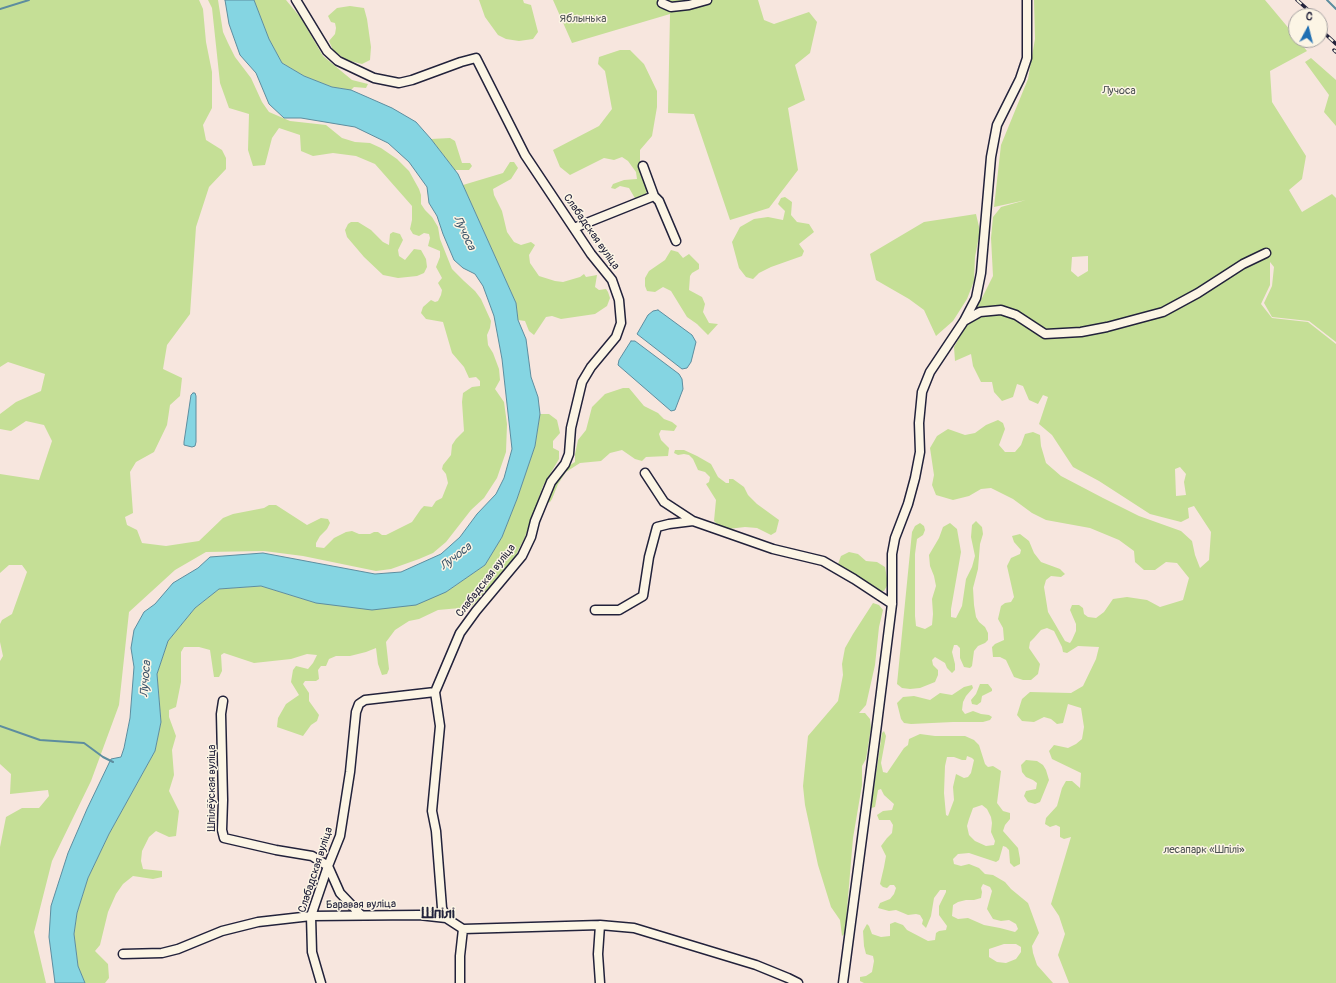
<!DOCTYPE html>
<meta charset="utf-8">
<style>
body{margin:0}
#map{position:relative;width:1336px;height:983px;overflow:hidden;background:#f7e6de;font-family:Pangolin,sans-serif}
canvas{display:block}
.north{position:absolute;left:1288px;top:8px;width:40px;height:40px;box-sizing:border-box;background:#fcf5e5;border:1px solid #a5a1a1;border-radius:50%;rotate:7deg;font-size:11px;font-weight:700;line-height:16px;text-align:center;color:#22223b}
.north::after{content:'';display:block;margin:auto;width:14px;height:18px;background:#1f6fb2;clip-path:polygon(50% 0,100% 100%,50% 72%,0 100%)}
</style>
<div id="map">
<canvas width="1336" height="983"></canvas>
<div class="north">С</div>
</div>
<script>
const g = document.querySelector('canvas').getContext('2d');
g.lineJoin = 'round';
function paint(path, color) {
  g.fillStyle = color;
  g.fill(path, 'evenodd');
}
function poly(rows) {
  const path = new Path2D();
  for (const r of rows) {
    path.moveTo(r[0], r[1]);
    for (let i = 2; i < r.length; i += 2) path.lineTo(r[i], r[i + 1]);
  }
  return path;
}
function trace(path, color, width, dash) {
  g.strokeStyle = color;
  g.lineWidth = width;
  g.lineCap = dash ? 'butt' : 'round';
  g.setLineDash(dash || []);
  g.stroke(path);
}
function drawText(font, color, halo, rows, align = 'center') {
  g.font = font + ' Pangolin,sans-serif';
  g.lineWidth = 3;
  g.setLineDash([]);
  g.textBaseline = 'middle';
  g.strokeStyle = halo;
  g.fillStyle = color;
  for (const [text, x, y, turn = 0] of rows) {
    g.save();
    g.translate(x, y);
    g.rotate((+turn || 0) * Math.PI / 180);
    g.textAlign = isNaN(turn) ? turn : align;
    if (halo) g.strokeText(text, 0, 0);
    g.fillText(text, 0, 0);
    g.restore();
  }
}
paint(poly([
 [0,0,199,0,203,9,206,42,212,72,212,108,203,125,206,140,222,150,226,158,226,169,209,187,196,227,190,314,167,345,163,369,182,378,180,396,170,405,167,425,154,452,136,462,130,472,133,513,125,517,127,525,137,530,142,543,166,546,199,541,223,518,233,514,264,508,269,505,276,505,307,525,321,518,328,519,330,523,327,529,320,536,316,543,316,547,324,548,334,538,346,532,352,531,359,534,370,534,374,532,378,532,382,535,386,535,412,522,421,509,424,506,432,507,436,501,442,498,448,483,446,474,442,469,443,465,451,455,452,445,456,439,464,431,462,402,463,393,472,387,480,386,480,381,476,377,469,378,464,367,452,353,443,322,426,319,421,313,423,307,431,300,435,302,438,301,441,295,442,290,438,283,442,278,436,267,440,257,440,251,428,246,430,238,429,234,424,233,419,236,413,234,410,229,412,220,412,206,375,164,356,156,333,153,313,156,301,151,300,135,279,128,272,138,265,165,253,166,248,150,249,114,229,108,220,83,212,8,208,0,218,0,223,32,228,43,235,57,251,78,262,102,269,112,290,121,326,125,342,138,355,142,370,143,381,148,397,159,409,171,419,189,421,195,421,204,425,210,432,217,438,227,440,239,452,269,464,281,475,291,481,299,491,321,490,328,487,335,488,345,493,353,499,369,500,380,495,389,504,402,507,424,506,452,497,478,484,498,471,510,446,542,433,553,419,559,391,569,376,571,303,556,264,551,206,552,175,570,129,612,119,705,91,781,52,861,34,932,46,983,0,983,0,847,6,817,22,808,39,808,49,796,48,790,10,794,11,774,0,764,0,661,3,656,0,642,0,624,2,620,12,614,27,572,22,565,9,565,0,573,0,474,39,480,52,441,44,425,26,421,11,431,0,429,0,414,16,402,41,391,45,374,8,362,0,367],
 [254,0,286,0,301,18,323,56,352,80,368,84,366,88,354,87,351,90,332,87,304,76,282,63,269,39],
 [479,0,523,0,524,3,531,5,538,32,533,39,519,41,506,39,498,35,485,17],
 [553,0,758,0,764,20,774,24,809,12,817,22,810,53,795,65,805,100,788,108,798,170,769,208,730,220,694,114,668,113,670,14,572,43],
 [1034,0,1265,0,1296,37,1296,40,1298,40,1307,51,1270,71,1272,102,1306,156,1302,179,1289,190,1302,212,1332,194,1336,198,1336,342,1309,321,1272,317,1264,303,1272,286,1274,267,1270,262,1270,285,1261,304,1272,318,1308,322,1336,344,1336,983,1069,983,1058,955,1065,934,1059,916,1051,904,1071,837,1064,839,1060,837,1060,827,1056,825,1050,827,1045,824,1046,818,1057,806,1062,788,1066,781,1072,781,1080,788,1081,773,1052,759,1049,751,1054,745,1068,748,1076,744,1082,739,1084,727,1081,708,1068,704,1063,723,1057,724,1051,719,1044,717,1034,722,1022,721,1017,715,1022,699,1030,692,1071,693,1083,686,1096,659,1099,647,1078,646,1067,653,1063,652,1062,647,1054,631,1047,628,1041,630,1034,638,1030,642,1029,648,1040,664,1038,674,1031,680,1023,680,1014,677,1006,660,1000,657,993,657,992,647,995,644,1004,640,1003,628,998,619,1001,606,1005,603,1011,602,1014,597,1007,566,1011,558,1020,554,1021,550,1014,542,1012,536,1020,534,1029,541,1034,553,1041,562,1060,569,1065,574,1061,577,1051,576,1046,580,1044,587,1048,612,1065,641,1070,643,1072,640,1076,631,1076,624,1070,610,1072,605,1079,605,1083,608,1084,614,1088,617,1096,618,1104,612,1113,599,1127,597,1147,600,1160,607,1183,600,1189,578,1177,563,1166,562,1155,570,1144,570,1135,562,1134,551,1119,540,1090,528,1046,520,1032,513,1013,499,991,488,981,489,969,496,953,500,936,495,932,485,934,475,930,448,937,436,948,429,965,435,975,433,986,425,998,420,1003,423,1005,429,999,445,1005,452,1015,452,1021,445,1025,434,1033,432,1040,435,1041,446,1046,463,1061,476,1103,498,1139,516,1181,531,1192,541,1195,555,1200,568,1209,560,1211,532,1194,506,1188,508,1189,518,1181,522,1150,514,1099,481,1073,467,1052,435,1039,424,1048,397,1043,395,1038,404,1029,400,1023,386,1017,384,1013,397,1002,401,994,392,992,382,981,382,973,366,971,354,955,361,954,347,980,302,993,276,991,238,993,217,1001,207,1026,200,994,207,1001,145,1028,79,1035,39],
 [1088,256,1088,271,1078,277,1071,271,1072,257],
 [1180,467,1186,474,1184,482,1186,495,1176,496,1175,469],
 [350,6,364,8,367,19,371,47,370,60,362,64,346,60,333,50,329,41,335,34,336,28,335,23,331,22,328,16,337,8],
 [620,50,630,50,644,64,657,91,657,107,652,136,640,150,640,166,647,189,646,195,636,200,629,188,620,186,615,189,611,188,613,184,624,180,637,179,636,172,628,161,622,157,614,160,604,158,570,175,560,167,553,150,599,126,612,109,605,71,598,64,599,57],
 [1311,58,1336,80,1336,126,1324,112,1329,95,1305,62],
 [450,138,455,141,462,163,470,163,472,166,469,170,455,170,431,139],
 [510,162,514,162,518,168,511,179,493,189,494,195,502,211,507,232,514,242,521,245,531,242,535,245,529,255,530,263,539,276,555,281,563,282,580,277,584,274,586,277,597,275,595,287,599,290,606,289,608,292,610,298,607,306,595,314,561,319,552,316,546,317,534,335,529,331,525,321,518,320,516,303,463,185,503,173],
 [785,197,792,202,791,215,797,222,809,224,814,232,799,244,804,251,802,256,771,267,759,273,753,279,746,277,739,268,732,242,740,227,754,219,768,217,783,220,785,211,778,204,781,198],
 [976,214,980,231,975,257,974,281,967,299,953,321,936,336,924,310,909,299,876,280,870,254,924,222],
 [351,222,358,222,371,230,383,242,389,245,390,234,393,232,400,234,403,240,398,250,399,256,405,260,414,249,421,250,426,259,427,267,424,273,417,276,398,278,383,275,364,257,347,237,345,230,348,224],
 [671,250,678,252,683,258,689,254,699,264,699,269,692,273,690,276,689,290,702,297,705,304,703,312,709,323,718,324,708,335,697,324,687,317,671,291,663,287,655,292,647,291,645,286,645,278,649,271,665,260],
 [623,388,629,388,644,406,658,413,664,419,672,422,677,426,674,431,661,430,659,434,661,440,669,448,668,456,646,457,642,461,635,459,622,450,610,453,601,461,580,463,566,472,558,484,552,499,550,502,547,503,552,486,567,467,575,462,575,454,578,440,586,430,592,407,605,394],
 [540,414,549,414,557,420,560,433,553,441,553,448,559,451,559,459,543,486,525,537,512,563,471,607,438,610,419,619,409,621,395,630,386,642,389,669,387,674,382,675,378,664,376,648,366,652,350,656,336,656,329,659,326,666,321,666,318,670,319,679,316,681,305,681,303,684,309,693,309,701,319,715,317,721,311,725,303,736,277,727,278,718,286,704,299,695,291,682,293,670,296,666,308,669,313,663,317,655,307,654,291,659,254,663,224,653,221,655,222,671,219,677,214,677,210,650,199,647,184,647,181,652,181,682,176,707,169,710,169,717,176,736,172,750,174,775,169,791,179,811,176,836,169,837,156,831,149,837,142,851,141,861,143,869,162,871,162,877,153,879,133,876,123,884,116,894,108,912,100,945,95,951,108,964,109,978,105,983,85,983,78,966,74,934,77,913,88,878,109,834,155,751,161,722,157,674,168,641,195,608,219,589,261,586,316,603,446,592,485,565,502,537,517,499,535,446],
 [675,450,684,450,697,456,711,464,718,477,726,483,729,483,729,479,733,479,744,487,748,495,757,504,779,520,776,532,771,535,757,528,745,527,728,529,720,527,714,521,716,500,706,484,709,482,710,477,705,472,698,470,693,459,689,455,684,454,678,455,674,453],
 [976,521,982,527,983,534,980,544,978,569,973,588,974,605,976,617,979,622,985,627,988,633,988,640,985,643,978,646,974,651,972,666,970,668,964,667,960,658,960,648,957,645,954,645,952,652,955,664,955,670,952,673,947,668,945,663,935,657,932,660,933,665,938,670,938,675,935,682,920,688,910,689,902,688,897,684,912,532,915,526,920,523,924,526,925,530,923,535,917,539,915,554,915,616,916,626,925,629,932,625,933,614,932,599,936,586,934,576,930,566,929,555,939,538,943,527,950,523,957,529,961,552,951,609,951,617,956,618,962,606,966,579,972,567,975,556,971,537,972,525],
 [849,552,858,554,866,561,877,562,885,567,888,584,884,591,877,591,841,569,838,564,841,556],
 [873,603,879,605,883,610,879,627,875,665,866,705,859,713,865,713,870,719,871,728,866,759,862,766,862,785,853,838,845,933,842,936,840,920,831,907,818,865,805,805,803,786,808,736,838,701,843,675,842,664,845,648,853,634],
 [980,684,988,684,992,689,992,691,982,696,981,702,977,705,972,704,971,700,976,694],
 [972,685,973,688,966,696,963,702,962,710,965,714,973,711,981,714,989,715,992,717,990,720,983,722,953,722,911,724,904,723,901,719,897,703,903,697,914,696,930,700,940,693,952,695,964,687],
 [884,731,886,736,881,763,883,772,887,773,904,748,908,745,909,739,920,734,935,736,965,736,974,740,979,745,985,764,988,767,993,766,1001,771,997,803,1003,811,1010,813,1010,819,1005,825,1003,831,1018,848,1020,859,1020,864,1014,867,1010,863,1009,850,1006,847,1003,846,999,860,996,862,969,853,958,854,953,859,954,864,961,866,969,864,979,868,985,874,993,875,1005,882,1011,889,1028,903,1039,933,1032,946,1033,953,1037,965,1053,983,864,983,860,981,860,977,866,976,872,972,874,961,873,956,866,954,864,946,863,931,867,924,869,926,872,934,881,937,890,936,890,924,895,922,903,925,907,930,928,941,935,940,936,933,939,931,946,930,947,926,939,915,939,906,946,892,946,890,940,890,934,898,931,916,926,928,922,924,923,920,920,915,916,914,908,915,896,910,889,911,878,908,880,903,890,899,894,894,896,888,894,885,890,885,887,888,883,887,880,884,884,867,886,856,881,846,887,838,892,833,893,825,890,820,879,820,877,815,883,811,892,810,894,804,884,795,881,789,878,790,875,807,871,808,882,733],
 [967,756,972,758,974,760,971,773,968,777,964,778,956,774,953,787,954,800,948,816,946,815,944,793,945,766,947,757,954,757,962,760,966,760],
 [982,805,987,809,991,817,992,823,991,832,995,841,994,845,986,846,975,841,969,835,967,826,969,819,973,808],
 [983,884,990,887,992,891,987,909,993,919,1001,921,1009,920,1016,924,1018,929,1015,932,1000,928,984,925,968,918,958,919,952,916,953,905,958,902,966,900,974,900,981,898,982,892,981,888],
 [1004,944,1016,944,1021,947,1021,952,1016,959,1006,963,997,962,989,957,989,949],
 [1026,760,1037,761,1043,765,1046,770,1049,780,1040,802,1035,804,1028,802,1024,796,1026,791,1036,789,1037,783,1033,780,1026,777,1022,772,1021,765]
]), '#c5df96');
const water = poly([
 [225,0,254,0,269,39,282,63,304,76,332,87,351,90,392,108,416,122,431,139,458,174,516,303,518,320,526,339,531,377,538,397,540,414,535,446,517,499,502,537,485,565,446,592,416,605,372,610,316,603,261,586,219,589,195,608,168,641,157,674,161,722,155,751,109,834,88,878,77,913,74,934,78,966,85,983,55,983,49,937,51,906,68,853,87,809,111,759,121,757,124,748,130,718,134,667,131,648,134,630,144,612,155,604,173,583,198,568,210,557,263,553,375,574,401,572,441,554,460,537,477,514,496,494,504,478,512,449,502,359,494,316,483,286,475,274,463,268,454,260,443,234,437,216,429,203,427,187,409,162,388,143,355,127,301,118,284,118,269,104,256,73,240,55,229,24,225,0],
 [658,310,692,335,696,342,691,362,687,368,682,369,637,334,648,315,653,311,658,310],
 [631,341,635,341,679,374,682,379,683,389,675,410,671,411,618,365,619,360,631,341],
 [193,393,195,393,196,396,196,442,195,446,192,447,184,445,184,442,191,395,193,393]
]);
paint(water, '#85d5e2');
trace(water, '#5d8d9f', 1);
trace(poly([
 [1327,0,1336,9],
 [0,9,29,0],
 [0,726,40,740,84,743,103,757,113,762]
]), '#5d8d9f', 2);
const minor = poly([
 [296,0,327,51,338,61,374,78,399,83,412,80,461,62,476,58,525,155,591,254,612,280,619,300,621,323,616,337,591,367,582,382,571,428,569,454,565,464,551,482,535,521,531,537,522,556,476,611,460,633,435,692,365,700,359,704,356,712,350,772,340,836,328,866,311,916,312,952,321,983],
 [662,3,671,7,689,5,707,0],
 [643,166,654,196,659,201,676,241],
 [574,228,654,196],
 [964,321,980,312,1001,310,1016,315,1045,334,1081,332,1107,327,1163,312,1198,293,1243,264,1266,253],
 [693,521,773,549,823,561,854,579,892,604],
 [595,610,619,610,643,596,649,557,657,527,669,524,693,521,664,502,645,473],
 [435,692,440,726,432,811,436,831,442,908,446,918],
 [223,701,221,714,223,800,222,830,224,838,276,850,312,856,328,866,340,893,361,915],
 [123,954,162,953,178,949,222,931,258,922,311,916,419,915,446,918,463,929,600,925,634,928,756,965,788,978,798,983],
 [460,983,460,956,463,929],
 [600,983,598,954,600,925],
 [843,983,877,724,892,604,892,554,895,538,908,504,915,478,920,452,919,423,922,392,930,372,964,321,976,298,981,273,991,157,997,125,1020,79,1027,58,1027,0]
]);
trace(minor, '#22223b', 11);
trace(minor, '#fcf5e5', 8);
const rail = poly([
 [1297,0,1315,16],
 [1320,29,1336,44],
 [1334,50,1336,52]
]);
trace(rail, '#22223b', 3.5);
trace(rail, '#fcf5e5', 2, [6]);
drawText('11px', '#4b5152', '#fcf5e5', [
 ["Яблынька",583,19],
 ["Лучоса",1119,91],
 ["лесапарк «Шпілі»",1204,850]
]);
drawText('11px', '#22223b', '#fcf5e5', [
 ["Слабадская вуліца",591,232,55],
 ["Слабадская вуліца",486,581,-52],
 ["Шпілёўская вуліца",212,788,-90],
 ["Слабадская вуліца",316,870,-72],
 ["Баравая вуліца",361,905,-1]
]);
drawText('italic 12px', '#40586d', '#fcf5e5', [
 ["Лучоса",464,233,65],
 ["Лучоса",456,557,-38],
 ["Лучоса",146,679,-86]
]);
drawText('bold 15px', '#22223b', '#fcf5e5', [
 ["Шпілі",438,914]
]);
</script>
